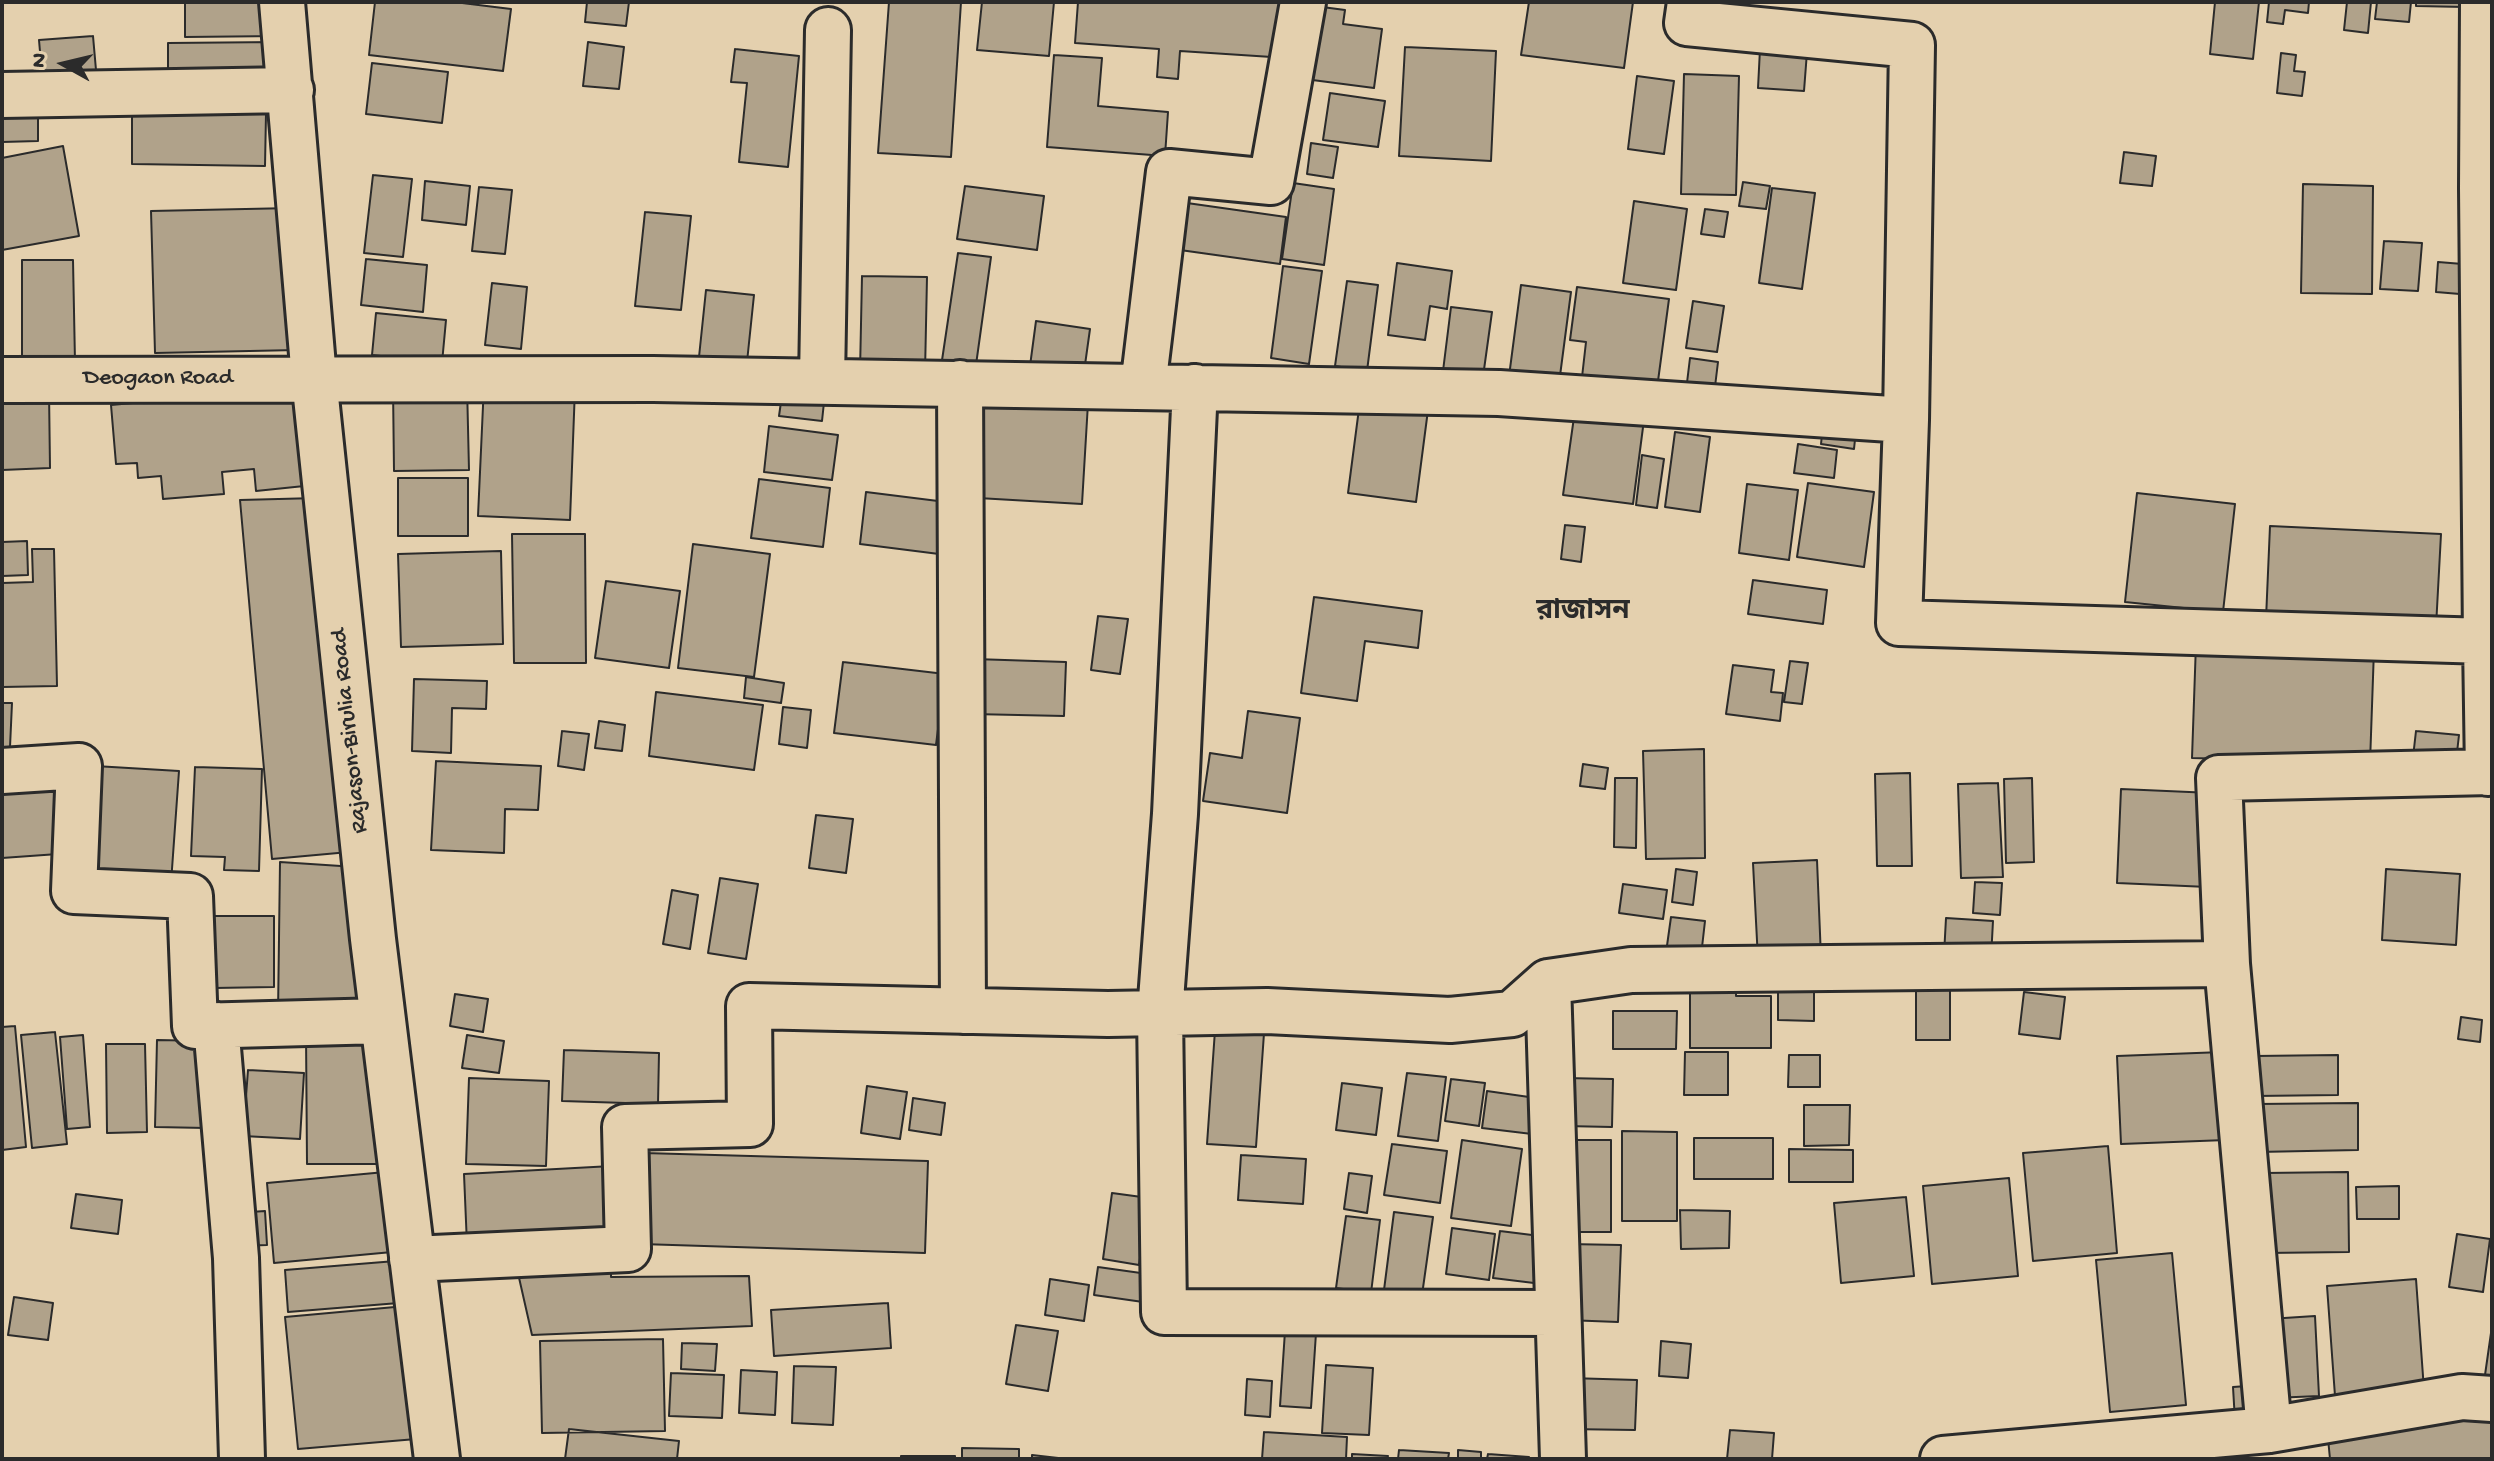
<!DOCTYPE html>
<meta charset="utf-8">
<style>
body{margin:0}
#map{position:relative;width:2494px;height:1461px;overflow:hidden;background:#e4d0ae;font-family:"Gochi Hand",sans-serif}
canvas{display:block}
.frame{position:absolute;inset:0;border:4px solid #2b2b2b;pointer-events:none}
.north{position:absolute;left:24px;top:24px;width:80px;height:80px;-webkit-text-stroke:6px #e4d0ae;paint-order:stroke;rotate:278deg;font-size:22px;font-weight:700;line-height:32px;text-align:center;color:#2b2b2b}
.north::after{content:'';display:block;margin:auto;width:28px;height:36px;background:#2b2b2b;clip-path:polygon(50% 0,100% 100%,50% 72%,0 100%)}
</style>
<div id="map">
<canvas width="2494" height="1461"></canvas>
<div class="frame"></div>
<div class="north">N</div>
</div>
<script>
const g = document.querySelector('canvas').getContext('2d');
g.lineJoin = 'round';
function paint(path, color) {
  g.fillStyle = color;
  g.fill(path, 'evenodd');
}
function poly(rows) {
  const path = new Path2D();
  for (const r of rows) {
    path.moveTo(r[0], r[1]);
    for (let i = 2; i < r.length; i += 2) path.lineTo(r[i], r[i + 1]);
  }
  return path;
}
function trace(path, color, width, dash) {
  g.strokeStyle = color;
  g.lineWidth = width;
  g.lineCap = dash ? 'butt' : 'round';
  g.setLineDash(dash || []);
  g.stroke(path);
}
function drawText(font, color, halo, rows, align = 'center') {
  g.font = font + ' "Gochi Hand","Noto Sans Bengali",sans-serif';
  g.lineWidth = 6;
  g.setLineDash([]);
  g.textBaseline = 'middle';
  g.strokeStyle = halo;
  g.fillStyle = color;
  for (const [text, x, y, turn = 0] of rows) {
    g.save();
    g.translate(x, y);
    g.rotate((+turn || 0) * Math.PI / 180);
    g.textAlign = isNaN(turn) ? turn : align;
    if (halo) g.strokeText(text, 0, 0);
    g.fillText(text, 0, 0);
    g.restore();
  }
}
const building = poly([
 [185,2,278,2,279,36,185,37,185,2],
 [375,2,454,2,511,9,503,71,369,55,375,2],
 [587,2,629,2,626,26,585,22,587,2],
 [889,2,961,2,951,157,878,153,889,2],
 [982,2,1054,2,1049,56,977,50,982,2],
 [1078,2,1291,2,1287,58,1180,51,1178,79,1157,77,1159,49,1075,43,1078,2],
 [1529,2,1633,2,1624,68,1521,55,1529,2],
 [2215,2,2259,2,2253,59,2210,54,2215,2],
 [2269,2,2309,2,2308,13,2285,10,2283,24,2267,22,2269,2],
 [2347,2,2371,2,2368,33,2344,30,2347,2],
 [2377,2,2411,2,2409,22,2375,19,2377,2],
 [2416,2,2466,2,2465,7,2416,6,2416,2],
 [1307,5,1345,10,1343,24,1382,29,1374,88,1297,78,1307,5],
 [93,36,96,70,42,75,39,40,93,36],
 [279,42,279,76,168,77,168,43,279,42],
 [588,42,624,47,619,89,583,86,588,42],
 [1405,47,1496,51,1491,161,1399,156,1405,47],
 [735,49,799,56,788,167,739,162,747,83,731,82,735,49],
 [1760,49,1807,52,1804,91,1758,88,1760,49],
 [2281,53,2296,55,2294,71,2305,72,2302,96,2277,93,2281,53],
 [1054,55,1102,58,1098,106,1168,112,1165,156,1047,147,1054,55],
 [372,63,448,72,442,123,366,114,372,63],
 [1684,74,1739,76,1736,195,1681,194,1684,74],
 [1637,76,1674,81,1664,154,1628,149,1637,76],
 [1330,93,1385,101,1378,147,1323,140,1330,93],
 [2,98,38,114,38,141,2,142,2,98],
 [132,113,266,114,265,166,132,164,132,113],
 [1311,143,1338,147,1333,178,1307,174,1311,143],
 [63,146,79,236,2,250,2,158,63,146],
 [2124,152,2156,156,2152,186,2120,183,2124,152],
 [373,175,412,179,403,257,364,253,373,175],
 [425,181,470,186,466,225,422,220,425,181],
 [1743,182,1770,186,1766,209,1739,206,1743,182],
 [1293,183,1334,189,1324,265,1282,259,1293,183],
 [2303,184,2373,186,2372,294,2301,293,2303,184],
 [965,186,1044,196,1037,250,957,239,965,186],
 [479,187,512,190,505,254,472,251,479,187],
 [1772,188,1815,193,1802,289,1759,283,1772,188],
 [1634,201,1687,209,1676,290,1623,283,1634,201],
 [1187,203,1286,217,1280,264,1180,250,1187,203],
 [293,208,297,350,155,353,151,211,293,208],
 [1705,209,1728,212,1724,237,1701,234,1705,209],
 [645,212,691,216,681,310,635,306,645,212],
 [2384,241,2422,243,2418,291,2380,289,2384,241],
 [958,253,991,257,975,372,941,367,958,253],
 [366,259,427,265,423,312,361,305,366,259],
 [22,260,73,260,75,362,22,363,22,260],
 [2438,262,2475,265,2472,295,2436,292,2438,262],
 [1397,263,1452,271,1447,309,1430,306,1425,340,1388,335,1397,263],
 [1283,266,1322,271,1309,364,1271,358,1283,266],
 [862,276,927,277,925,373,860,372,862,276],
 [1347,281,1378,285,1367,371,1335,366,1347,281],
 [492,283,527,287,521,349,485,345,492,283],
 [1521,285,1571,292,1558,391,1508,384,1521,285],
 [1577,287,1669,299,1656,396,1581,386,1586,342,1570,340,1577,287],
 [706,290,754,295,747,362,699,357,706,290],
 [1693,301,1724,306,1717,352,1686,348,1693,301],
 [1451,307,1492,312,1482,384,1442,379,1451,307],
 [376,313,446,320,442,363,372,355,376,313],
 [1036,321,1090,329,1084,372,1030,366,1036,321],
 [1690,358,1718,362,1713,403,1685,399,1690,358],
 [484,384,575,388,570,520,478,516,484,384],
 [467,385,469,470,394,471,393,387,467,385],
 [305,387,314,485,256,491,254,469,222,472,224,494,163,499,161,476,138,478,137,463,116,464,111,405,305,387],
 [783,388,825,393,822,421,779,416,783,388],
 [49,391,50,468,2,470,2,392,49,391],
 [984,397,1088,403,1082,504,978,498,984,397],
 [1360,401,1428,410,1416,502,1348,493,1360,401],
 [1576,403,1645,412,1633,504,1563,495,1576,403],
 [1823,425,1856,430,1854,449,1821,444,1823,425],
 [769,426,838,435,832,480,764,472,769,426],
 [1675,432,1710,437,1700,512,1665,507,1675,432],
 [1798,444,1837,450,1834,478,1794,473,1798,444],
 [1642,455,1664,459,1657,508,1636,505,1642,455],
 [398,478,468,478,468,536,398,536,398,478],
 [759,479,830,488,823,547,751,538,759,479],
 [1808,483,1874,492,1864,567,1797,557,1808,483],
 [1747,484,1798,490,1789,560,1739,553,1747,484],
 [866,492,946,502,939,554,860,544,866,492],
 [2137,493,2235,504,2223,612,2125,602,2137,493],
 [317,498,360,851,272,859,240,500,317,498],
 [1565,525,1585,527,1581,562,1561,559,1565,525],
 [2270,526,2441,534,2436,627,2266,619,2270,526],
 [512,534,585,534,586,663,514,663,512,534],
 [27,541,28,575,2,576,2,542,27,541],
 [693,544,770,554,754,677,678,668,693,544],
 [32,549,54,549,57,686,2,687,2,583,33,582,32,549],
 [501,551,503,644,401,647,398,554,501,551],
 [1753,580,1827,590,1823,624,1748,614,1753,580],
 [606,581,680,591,669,668,595,658,606,581],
 [1314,597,1422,611,1418,648,1365,641,1357,701,1301,693,1314,597],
 [1098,616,1128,619,1120,674,1091,670,1098,616],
 [2196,643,2374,649,2370,763,2192,758,2196,643],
 [974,659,1066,662,1064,716,972,714,974,659],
 [1790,661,1808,663,1802,704,1784,702,1790,661],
 [843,662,945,674,936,745,834,733,843,662],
 [1733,665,1774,670,1771,692,1783,693,1780,721,1726,714,1733,665],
 [746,677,784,683,781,703,744,698,746,677],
 [414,679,487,681,486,709,452,708,451,753,412,751,414,679],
 [656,692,763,705,754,770,649,756,656,692],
 [2,703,12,703,9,769,2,768,2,703],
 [783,707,811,710,807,748,779,744,783,707],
 [1248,711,1300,718,1287,813,1203,801,1210,753,1242,758,1248,711],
 [599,721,625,725,622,751,595,748,599,721],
 [562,731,589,734,584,770,558,766,562,731],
 [2416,731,2459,735,2455,770,2412,766,2416,731],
 [1704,749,1705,858,1646,859,1643,751,1704,749],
 [436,761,541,766,538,810,505,809,504,853,431,850,436,761],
 [1583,764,1608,768,1605,789,1580,786,1583,764],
 [95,766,179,771,171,883,87,877,95,766],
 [195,767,262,769,259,871,224,870,225,857,191,856,195,767],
 [53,771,58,854,2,858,2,775,53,771],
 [1910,773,1912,866,1877,866,1875,774,1910,773],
 [1615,778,1637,778,1636,848,1614,847,1615,778],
 [2032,778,2034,862,2006,863,2004,779,2032,778],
 [1998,783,2003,877,1961,878,1958,784,1998,783],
 [2121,789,2212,793,2208,887,2117,883,2121,789],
 [816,815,853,819,846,873,809,868,816,815],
 [1817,860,1821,958,1758,960,1753,863,1817,860],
 [280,862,356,867,376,1015,278,1014,280,862],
 [1676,869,1697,872,1693,905,1672,902,1676,869],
 [2386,869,2460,874,2456,945,2382,940,2386,869],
 [720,878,758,884,746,959,708,953,720,878],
 [1975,882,2002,883,2000,915,1973,913,1975,882],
 [1623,884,1667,890,1663,919,1619,913,1623,884],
 [672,890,698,895,690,949,663,944,672,890],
 [213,916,274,916,274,987,214,988,213,916],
 [1671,917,1705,921,1700,965,1665,960,1671,917],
 [1946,918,1993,921,1991,958,1944,955,1946,918],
 [1690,972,1736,972,1736,996,1771,996,1771,1048,1690,1048,1690,972],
 [1778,980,1814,980,1814,1021,1778,1020,1778,980],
 [1916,981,1950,981,1950,1040,1916,1040,1916,981],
 [2024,992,2065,997,2060,1039,2019,1034,2024,992],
 [455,994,488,999,483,1032,450,1026,455,994],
 [1613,1011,1677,1011,1676,1049,1613,1049,1613,1011],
 [1216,1016,1265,1019,1256,1147,1207,1144,1216,1016],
 [2461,1017,2482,1020,2480,1042,2458,1039,2461,1017],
 [15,1026,26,1147,2,1150,2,1027,15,1026],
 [55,1032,67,1144,32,1148,21,1035,55,1032],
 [373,1033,389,1164,307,1164,306,1034,373,1033],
 [83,1035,90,1127,67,1129,60,1037,83,1035],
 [467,1035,504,1041,499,1073,462,1068,467,1035],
 [157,1040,207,1041,206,1128,155,1127,157,1040],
 [106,1044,145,1044,147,1132,107,1133,106,1044],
 [564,1050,659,1053,658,1104,562,1101,564,1050],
 [1685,1052,1728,1052,1728,1095,1684,1095,1685,1052],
 [2223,1052,2226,1140,2121,1144,2117,1056,2223,1052],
 [1789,1055,1820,1055,1820,1087,1788,1087,1789,1055],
 [2338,1055,2338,1095,2255,1096,2255,1056,2338,1055],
 [248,1070,304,1073,300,1139,243,1136,248,1070],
 [1407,1073,1446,1077,1438,1141,1398,1136,1407,1073],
 [469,1078,549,1081,546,1166,466,1164,469,1078],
 [1565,1078,1613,1079,1612,1127,1565,1126,1565,1078],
 [1451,1079,1485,1083,1479,1126,1445,1121,1451,1079],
 [1342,1083,1382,1088,1376,1135,1336,1130,1342,1083],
 [867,1086,907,1092,900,1139,861,1133,867,1086],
 [1487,1091,1536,1098,1532,1134,1482,1128,1487,1091],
 [913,1098,945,1103,941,1135,909,1130,913,1098],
 [2358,1103,2358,1150,2257,1152,2257,1104,2358,1103],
 [1804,1105,1850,1105,1849,1145,1804,1146,1804,1105],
 [1622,1131,1677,1132,1677,1221,1622,1221,1622,1131],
 [1694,1138,1773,1138,1773,1179,1694,1179,1694,1138],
 [1462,1140,1522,1149,1511,1226,1451,1218,1462,1140],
 [1563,1140,1611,1140,1611,1232,1564,1232,1563,1140],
 [1392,1144,1447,1151,1440,1203,1384,1195,1392,1144],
 [2108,1146,2117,1253,2033,1261,2023,1153,2108,1146],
 [1789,1149,1853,1150,1853,1182,1789,1182,1789,1149],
 [644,1153,928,1161,925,1253,641,1244,644,1153],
 [1241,1155,1306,1159,1303,1204,1238,1200,1241,1155],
 [612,1166,616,1237,467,1245,464,1174,612,1166],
 [396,1171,403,1251,274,1263,267,1183,396,1171],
 [2348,1172,2349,1252,2265,1253,2264,1173,2348,1172],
 [1349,1173,1372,1176,1367,1213,1344,1209,1349,1173],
 [2009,1178,2018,1276,1932,1284,1923,1186,2009,1178],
 [2399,1186,2399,1219,2357,1219,2356,1187,2399,1186],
 [1112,1193,1149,1198,1139,1265,1103,1259,1112,1193],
 [76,1194,122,1200,118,1234,71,1228,76,1194],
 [1906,1197,1914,1276,1841,1283,1834,1203,1906,1197],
 [1680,1210,1730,1211,1729,1248,1681,1249,1680,1210],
 [265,1211,267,1245,238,1246,236,1213,265,1211],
 [1394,1212,1433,1217,1422,1295,1384,1290,1394,1212],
 [1346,1216,1380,1220,1371,1293,1336,1288,1346,1216],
 [1452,1228,1495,1234,1489,1280,1446,1274,1452,1228],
 [1500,1231,1540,1236,1534,1283,1493,1278,1500,1231],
 [2457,1234,2490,1239,2483,1292,2449,1287,2457,1234],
 [1568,1244,1621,1245,1618,1322,1566,1320,1568,1244],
 [2172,1253,2186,1405,2110,1412,2096,1260,2172,1253],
 [611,1259,611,1277,749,1276,752,1326,532,1335,515,1260,611,1259],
 [408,1260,411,1302,288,1312,285,1270,408,1260],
 [1098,1267,1155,1275,1150,1303,1094,1295,1098,1267],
 [1050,1279,1089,1285,1084,1321,1045,1315,1050,1279],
 [2416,1279,2424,1390,2335,1396,2327,1286,2416,1279],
 [14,1297,53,1303,48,1340,8,1335,14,1297],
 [888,1303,891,1348,774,1356,771,1310,888,1303],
 [417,1305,428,1438,298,1449,285,1317,417,1305],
 [2315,1316,2319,1396,2273,1398,2269,1319,2315,1316],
 [1016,1325,1058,1331,1048,1391,1006,1384,1016,1325],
 [1285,1331,1316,1333,1311,1408,1280,1406,1285,1331],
 [2491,1333,2492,1333,2492,1383,2484,1382,2491,1333],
 [663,1339,665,1431,542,1433,540,1341,663,1339],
 [1661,1341,1691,1344,1688,1378,1659,1376,1661,1341],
 [682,1343,717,1344,715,1371,681,1369,682,1343],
 [1326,1365,1373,1368,1369,1435,1322,1433,1326,1365],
 [794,1366,836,1367,833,1425,792,1423,794,1366],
 [741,1370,777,1372,775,1415,739,1413,741,1370],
 [671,1373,724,1375,722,1418,669,1416,671,1373],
 [1569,1378,1637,1380,1635,1430,1567,1429,1569,1378],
 [1247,1379,1272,1381,1270,1417,1245,1415,1247,1379],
 [2262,1385,2264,1420,2235,1421,2233,1387,2262,1385],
 [2492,1408,2492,1459,2330,1459,2327,1428,2492,1408],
 [569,1429,679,1441,677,1459,565,1459,569,1429],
 [1730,1430,1774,1433,1772,1459,1727,1459,1730,1430],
 [1264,1432,1347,1437,1346,1459,1262,1459,1264,1432],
 [962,1448,1019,1449,1019,1459,962,1459,962,1448],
 [1399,1450,1449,1453,1448,1459,1398,1459,1399,1450],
 [1458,1450,1481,1452,1481,1459,1458,1459,1458,1450],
 [1352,1454,1388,1456,1387,1459,1352,1459,1352,1454],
 [1488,1454,1529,1457,1529,1459,1487,1459,1488,1454],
 [1032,1455,1067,1459,1032,1459,1032,1455],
 [901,1456,955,1456,955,1459,901,1459,901,1456]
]);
paint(building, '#b0a28a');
trace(building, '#2b2b2b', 2);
const minor = poly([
 [282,2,314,378,373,939,437,1459],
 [1690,2,1687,23,1912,45,1906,420],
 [2,95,291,90],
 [2482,188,2483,2],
 [2,380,653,379,1499,393,1906,420,1899,623,2486,641,2482,188,2492,187],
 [822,381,828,30],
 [960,383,963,1011],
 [1143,387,1169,172,1271,182,1303,2],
 [1195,387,1175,814,1160,1013,1164,1312,1558,1313],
 [2486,641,2488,773],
 [2,771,79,766,74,891,190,896,195,1026,383,1021],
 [2227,964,2269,1430],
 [216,1025,236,1258,242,1459],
 [412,1259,628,1249,625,1127,750,1124,749,1006,1108,1014,1267,1011,1450,1020,1512,1014,1548,982],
 [1563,1459,1548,982,1631,970,2227,964,2219,778,2492,772],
 [1943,1459,2269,1430,2462,1397,2492,1399]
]);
trace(minor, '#2b2b2b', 50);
trace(minor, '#e4d0ae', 44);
drawText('24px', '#2b2b2b', '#e4d0ae', [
 ["Deogaon Road",158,379],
 ["Rajason-Birulia Road",351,731,-96]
]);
drawText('bold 28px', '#2b2b2b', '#e4d0ae', [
 ["রাজাসন",1583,614]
]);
</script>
